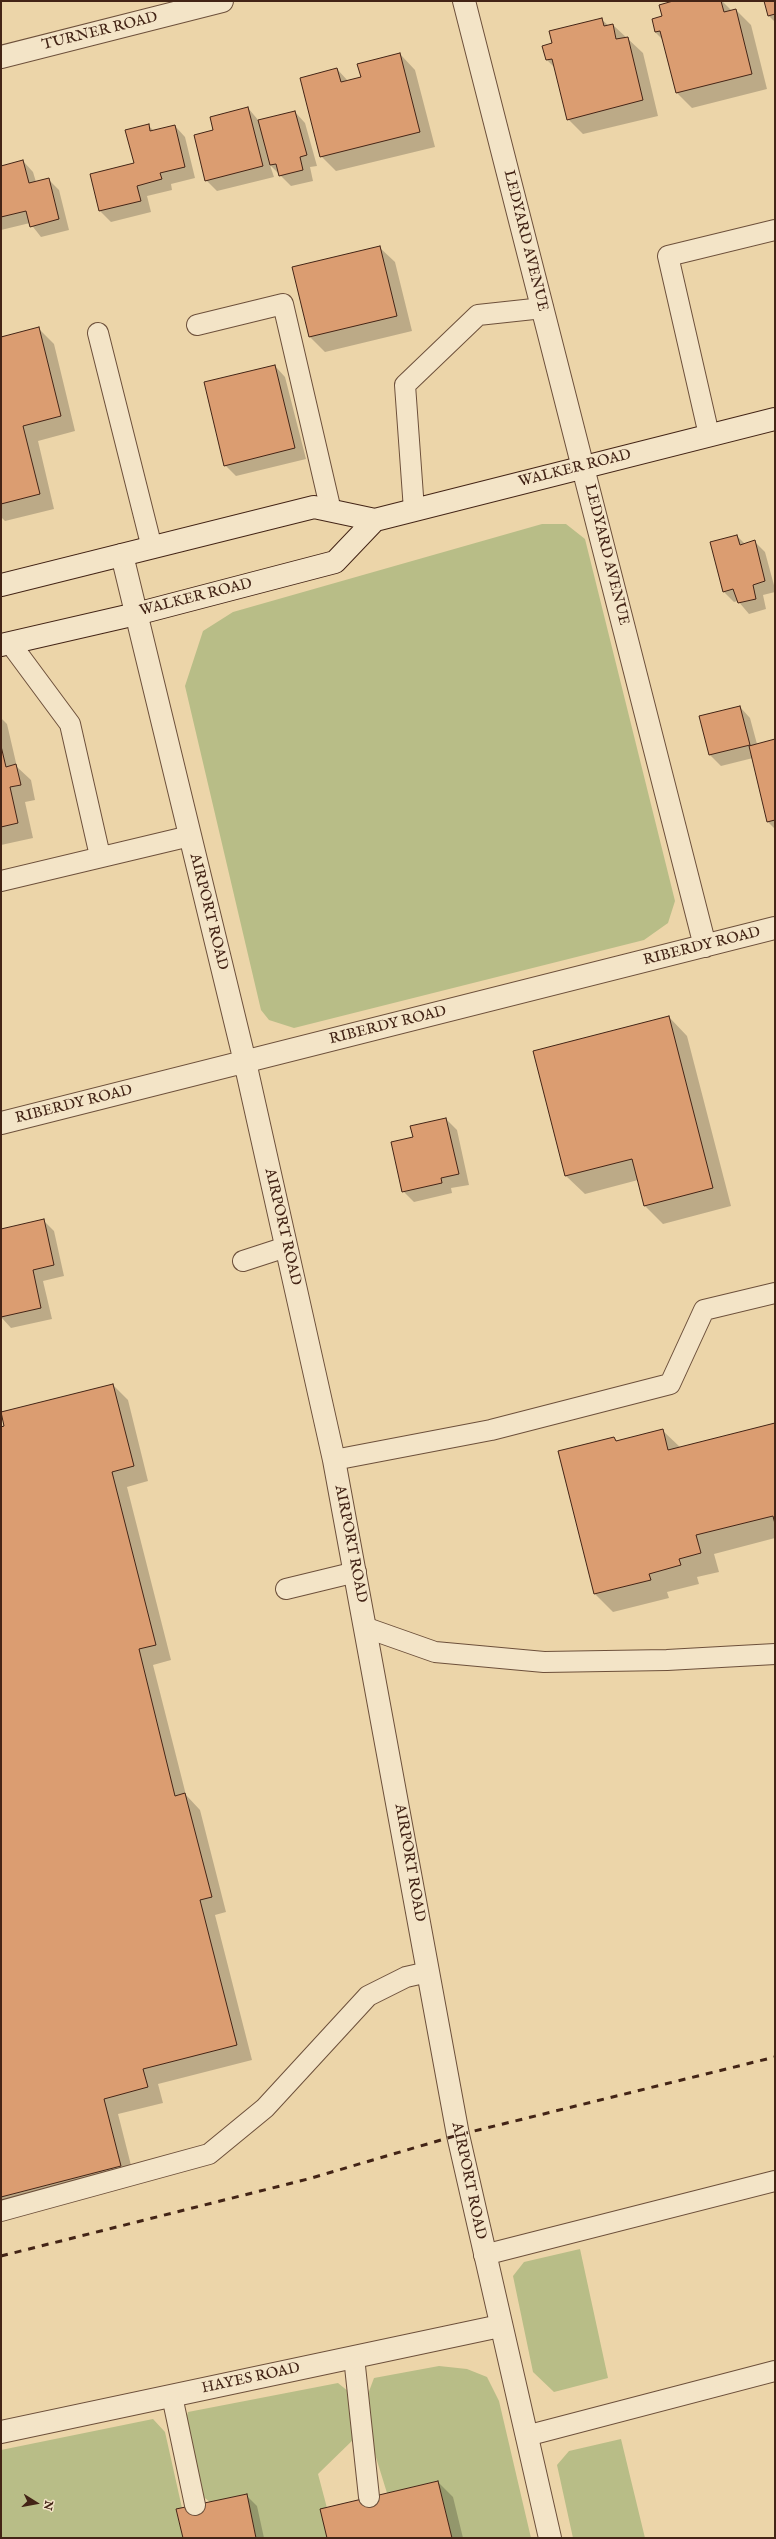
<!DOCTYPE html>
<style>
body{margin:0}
#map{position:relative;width:776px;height:2539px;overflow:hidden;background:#ecd5a9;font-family:"IM FELL English",serif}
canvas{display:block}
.frame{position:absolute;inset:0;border:2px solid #432416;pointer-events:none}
.north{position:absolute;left:16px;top:2483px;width:40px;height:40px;-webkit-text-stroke:3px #f3e4c7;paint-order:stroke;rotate:101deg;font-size:11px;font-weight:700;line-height:16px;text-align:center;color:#432416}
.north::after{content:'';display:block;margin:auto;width:14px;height:18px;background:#432416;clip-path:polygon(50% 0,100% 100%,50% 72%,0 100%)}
</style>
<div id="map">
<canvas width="776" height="2539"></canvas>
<div class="frame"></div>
<div class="north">N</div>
</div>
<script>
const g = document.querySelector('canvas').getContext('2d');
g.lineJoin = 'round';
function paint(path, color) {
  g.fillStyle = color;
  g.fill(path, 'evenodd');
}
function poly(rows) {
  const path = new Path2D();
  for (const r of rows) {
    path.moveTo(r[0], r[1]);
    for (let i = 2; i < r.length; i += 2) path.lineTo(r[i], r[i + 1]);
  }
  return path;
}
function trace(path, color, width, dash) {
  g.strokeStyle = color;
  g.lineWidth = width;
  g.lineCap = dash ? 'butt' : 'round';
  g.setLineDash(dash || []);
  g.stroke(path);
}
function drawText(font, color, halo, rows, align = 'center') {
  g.font = font + ' "IM FELL English",serif';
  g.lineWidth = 3;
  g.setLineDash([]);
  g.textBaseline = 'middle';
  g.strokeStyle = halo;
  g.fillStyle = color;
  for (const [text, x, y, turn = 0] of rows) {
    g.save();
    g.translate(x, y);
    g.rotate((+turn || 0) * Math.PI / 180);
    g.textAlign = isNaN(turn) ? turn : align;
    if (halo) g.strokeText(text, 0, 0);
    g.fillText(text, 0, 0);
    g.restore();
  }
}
paint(poly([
 [542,524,566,524,585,539,675,901,668,923,644,940,294,1028,269,1020,261,1010,185,686,203,631,233,612],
 [580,2249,608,2378,554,2392,533,2372,513,2276,524,2262],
 [439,2366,467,2369,487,2377,499,2401,531,2538,452,2538,438,2481,387,2493,374,2451,365,2402,374,2378],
 [338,2383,354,2396,357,2436,318,2474,327,2508,327,2538,256,2538,247,2494,210,2502,201,2495,183,2429,188,2412],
 [153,2419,165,2432,182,2508,176,2510,183,2538,1,2538,1,2450],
 [621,2439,645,2538,573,2538,557,2465,569,2451]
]), '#b8bd87');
paint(poly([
 [677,1,722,1,732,11,736,10,751,25,767,89,692,108,677,93,663,40,655,32,653,19,663,17],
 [765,1,775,1,775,22,768,15],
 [601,19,609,26,613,25,643,53,658,116,583,134,568,119,555,68,547,60,554,44],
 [400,54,415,70,435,147,336,171,321,156,337,69,348,81,362,78],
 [248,108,259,121,295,112,305,123,317,166,310,167,313,181,291,186,270,165,274,177,217,191,206,180,214,131],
 [148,125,154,131,175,126,185,137,195,178,171,184,172,190,147,196,151,212,111,222,100,211,91,175,135,164],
 [23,161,33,172,36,182,48,179,59,190,69,230,41,237,30,223,1,230,1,167],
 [379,247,395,262,412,331,325,352,310,337,293,268],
 [38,328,54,344,75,431,38,441,54,509,5,521,1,517,1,338],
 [275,366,285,377,306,459,236,476,225,465],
 [737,536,745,544,755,542,765,552,775,589,775,592,763,595,766,609,749,614,738,601,734,602,724,592],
 [740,707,750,718,757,744,775,740,775,829,768,822,753,758,721,766,710,755,700,717],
 [1,718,7,724,17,767,31,780,35,800,25,802,33,838,1,845],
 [669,1017,687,1036,731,1206,663,1224,645,1206,638,1180,585,1194,566,1176,535,1052],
 [446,1119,457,1130,469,1185,451,1188,452,1193,414,1202,403,1191,414,1138],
 [44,1221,54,1231,64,1276,43,1281,52,1319,11,1328,1,1317,1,1230],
 [113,1385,128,1400,148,1481,127,1487,171,1660,153,1665,186,1795,200,1810,226,1912,215,1915,252,2060,158,2084,163,2103,118,2114,135,2181,1,2215,1,1428],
 [775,1424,775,1538,714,1554,719,1572,697,1577,699,1584,667,1592,669,1598,613,1612,595,1594,614,1438,618,1442,662,1430,681,1448],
 [438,2482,453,2497,463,2538,328,2538],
 [246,2495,257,2506,264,2538,184,2538]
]), '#0003');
const building = poly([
 [673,1,721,1,724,12,736,9,752,74,676,93,660,31,655,32,652,19,662,16,659,5,673,1],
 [764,1,775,1,775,14,768,16,764,1],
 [602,18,604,26,613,24,616,39,628,37,643,100,567,120,552,59,546,60,542,46,552,43,549,31,602,18],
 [400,53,420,132,320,157,300,78,337,68,341,82,361,77,357,64,400,53],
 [248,107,263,166,205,181,194,135,213,130,210,117,248,107],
 [295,111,307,155,300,157,303,170,279,176,276,164,270,165,258,120,295,111],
 [149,124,150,131,175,125,185,167,160,173,162,179,137,186,141,201,99,211,90,174,134,163,125,130,149,124],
 [23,160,29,183,49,178,59,219,30,227,26,211,1,217,1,166,23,160],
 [380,246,397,316,309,337,292,267,380,246],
 [39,327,61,416,23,426,40,494,1,504,1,337,39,327],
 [275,365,295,448,224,466,204,382,275,365],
 [737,535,740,545,755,540,765,581,753,585,756,599,738,603,733,589,723,592,710,542,737,535],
 [740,706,750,745,709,755,699,716,740,706],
 [775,739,775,820,767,822,749,746,775,739],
 [1,746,6,767,16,764,21,785,10,787,18,823,1,827,1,746],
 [669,1016,713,1188,644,1206,632,1159,565,1176,533,1051,669,1016],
 [446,1118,459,1174,441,1178,442,1183,402,1192,391,1142,413,1137,410,1126,446,1118],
 [44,1219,54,1265,33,1270,41,1308,1,1317,1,1229,44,1219],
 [113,1384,134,1466,112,1472,156,1645,139,1649,175,1796,185,1793,212,1897,200,1900,237,2045,143,2069,148,2087,104,2099,121,2166,1,2197,1,1427,4,1426,1,1412,113,1384],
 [775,1423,775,1524,773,1516,696,1535,701,1553,679,1559,681,1565,649,1574,651,1580,594,1594,558,1451,614,1437,616,1441,663,1429,668,1450,775,1423],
 [438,2481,452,2538,327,2538,320,2509,438,2481],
 [247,2494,256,2538,183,2538,176,2509,247,2494]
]);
paint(building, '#db9d71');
trace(building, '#432416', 1);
const lane = poly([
 [197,325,283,304,331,511],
 [98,333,152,548],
 [709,435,668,256,775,230],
 [414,510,405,385,478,315,543,308],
 [10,643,70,724,100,856],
 [1,881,190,836],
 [243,1261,286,1247],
 [334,1460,491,1430,670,1384,704,1310,775,1293],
 [286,1589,356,1572],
 [367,1628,435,1652,544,1662,667,1660,775,1654],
 [1,2211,209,2154,265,2108,368,1996,406,1977,428,1972],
 [484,2255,775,2181],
 [354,2357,369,2497],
 [172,2396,195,2505],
 [526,2436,775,2371]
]);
const street = poly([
 [464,1,705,946],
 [1,57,222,1],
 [122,555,245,1062,334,1460,458,2135,550,2538],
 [1,1123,775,928],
 [1,2432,500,2326]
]);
const secondary = poly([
 [1,585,314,507,375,520,775,419],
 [1,645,136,614,335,562,375,520]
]);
trace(lane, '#6d503b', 22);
trace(street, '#6d503b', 24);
trace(secondary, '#432416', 24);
trace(lane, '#f3e4c7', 20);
trace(street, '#f3e4c7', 22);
trace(secondary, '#f3e4c7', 22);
trace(poly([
 [1,2256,308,2179,458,2135,775,2057]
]), '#432416', 3, [7, 7]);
drawText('15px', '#432416', '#f3e4c7', [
 ["TURNER ROAD",100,32,-14],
 ["LEDYARD AVENUE",525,241,76],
 ["WALKER ROAD",575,469,-14],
 ["LEDYARD AVENUE",606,555,76],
 ["WALKER ROAD",196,598,-14],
 ["AIRPORT ROAD",208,912,76],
 ["RIBERDY ROAD",702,947,-14],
 ["RIBERDY ROAD",388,1026,-14],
 ["RIBERDY ROAD",74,1105,-14],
 ["AIRPORT ROAD",282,1227,77],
 ["AIRPORT ROAD",350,1544,79],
 ["AIRPORT ROAD",409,1863,80],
 ["AIRPORT ROAD",468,2181,78],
 ["HAYES ROAD",251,2379,-12]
]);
</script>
